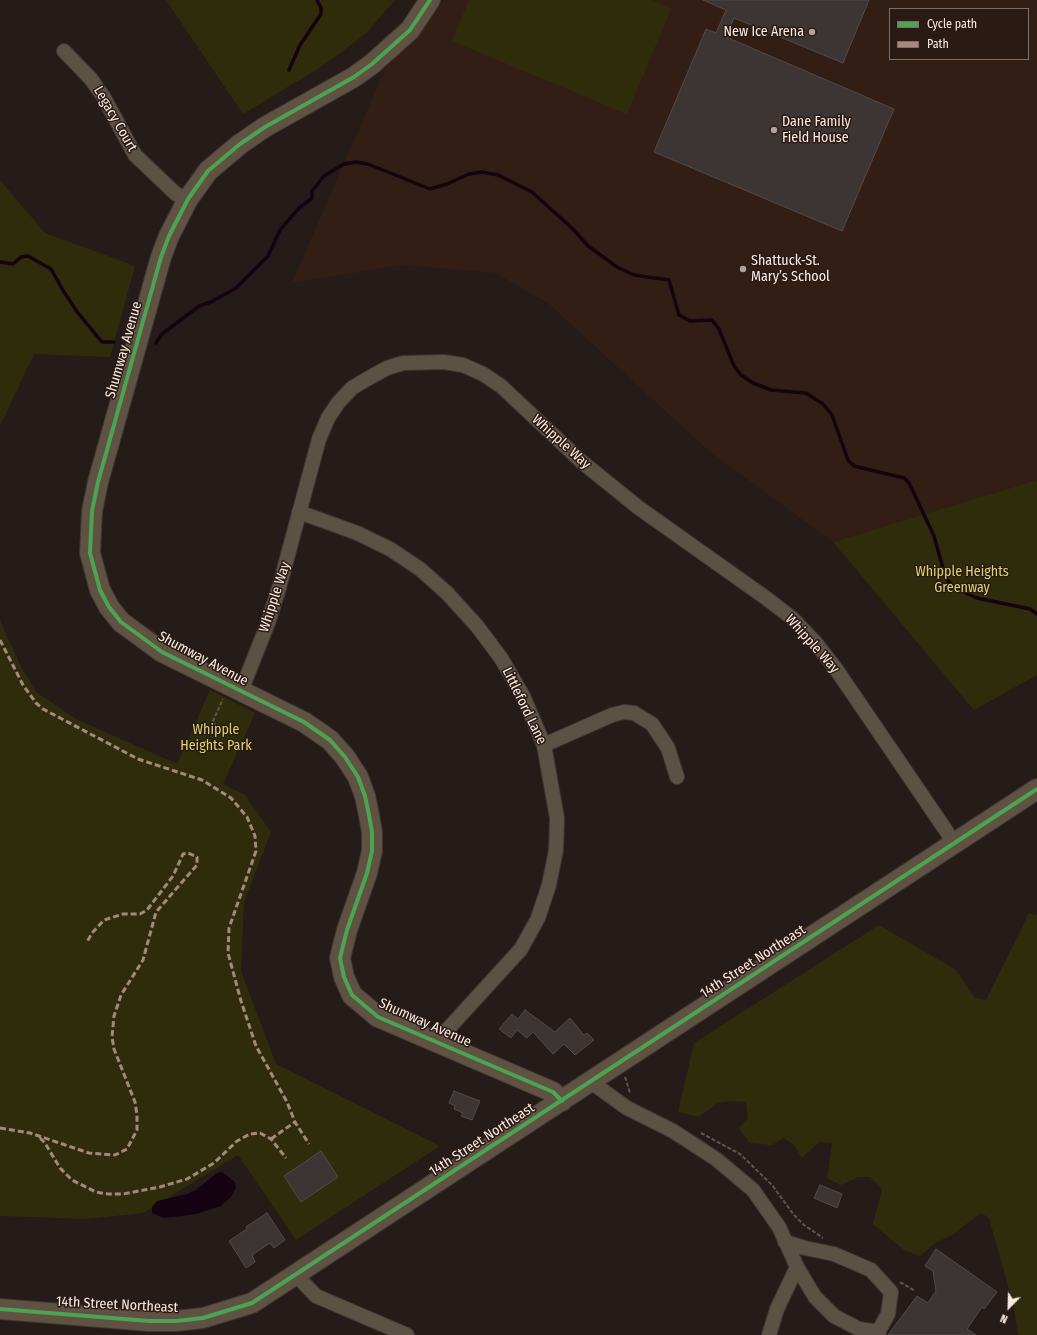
<!DOCTYPE html>
<meta charset="utf-8">
<style>
body{margin:0}
#map{position:relative;width:1037px;height:1335px;overflow:hidden;background:#251c19;font-family:"Fira Sans Condensed",sans-serif}
canvas{display:block}
.legend{position:absolute;left:889px;top:8px;width:140px;height:52px;box-sizing:border-box;background:#2b1a13;border:1px solid #7d6e68;margin:0;padding:5px 7px;list-style:none;font-size:12px;color:#f9ece7}
.legend li{display:flex;align-items:center;gap:8px;height:20px}
.legend b{width:20px;border:1px solid #7d6e68}
.north{position:absolute;left:989px;top:1287px;width:40px;height:40px;-webkit-text-stroke:3px #2b1a13;paint-order:stroke;rotate:203deg;font-size:11px;font-weight:700;line-height:16px;text-align:center;color:#f9ece7}
.north::after{content:'';display:block;margin:auto;width:14px;height:18px;background:#f9ece7;clip-path:polygon(50% 0,100% 100%,50% 72%,0 100%)}
</style>
<div id="map">
<canvas width="1037" height="1335"></canvas>
<ul class="legend">
<li><b style="height:5px;background:#4ca352"></b>Cycle path</li>
<li><b style="height:5px;background:#a5887d"></b>Path</li>
</ul>
<div class="north">N</div>
</div>
<script>
const g = document.querySelector('canvas').getContext('2d');
g.lineJoin = 'round';
function paint(path, color) {
  g.fillStyle = color;
  g.fill(path, 'evenodd');
}
function poly(rows) {
  const path = new Path2D();
  for (const r of rows) {
    path.moveTo(r[0], r[1]);
    for (let i = 2; i < r.length; i += 2) path.lineTo(r[i], r[i + 1]);
  }
  return path;
}
function trace(path, color, width, dash) {
  g.strokeStyle = color;
  g.lineWidth = width;
  g.lineCap = dash ? 'butt' : 'round';
  g.setLineDash(dash || []);
  g.stroke(path);
}
function drawText(font, color, halo, rows, align = 'center') {
  g.font = font + ' "Fira Sans Condensed",sans-serif';
  g.lineWidth = 3;
  g.setLineDash([]);
  g.textBaseline = 'middle';
  g.strokeStyle = halo;
  g.fillStyle = color;
  for (const [text, x, y, turn = 0] of rows) {
    g.save();
    g.translate(x, y);
    g.rotate((+turn || 0) * Math.PI / 180);
    g.textAlign = isNaN(turn) ? turn : align;
    if (halo) g.strokeText(text, 0, 0);
    g.fillText(text, 0, 0);
    g.restore();
  }
}
paint(poly([
 [444,0,1037,0,1037,480,833,542,709,451,549,304,496,273,402,265,292,283,386,67,417,37],
 [890,9,1028,9,1028,59,890,59]
]), '#331e16');
paint(poly([
 [166,0,395,0,367,32,342,52,316,70,243,114],
 [469,0,650,0,671,9,627,114,452,41],
 [0,180,45,233,135,266,110,357,34,354,0,426],
 [1037,480,1037,675,974,710,833,542],
 [0,620,21,667,36,692,76,719,177,764,210,690,255,713,223,784,245,795,271,832,244,902,241,971,276,1064,440,1146,296,1240,238,1155,143,1213,87,1219,0,1216],
 [1029,913,1037,915,1037,1335,1018,1335,1014,1307,989,1218,981,1213,953,1234,934,1244,920,1256,904,1250,873,1224,882,1189,870,1177,858,1177,841,1185,827,1178,832,1143,819,1142,802,1158,793,1144,784,1138,772,1145,750,1143,739,1128,748,1118,746,1102,730,1101,717,1103,706,1112,698,1117,678,1112,694,1043,879,925,956,970,974,997,986,1000]
]), '#2f2c0b');
paint(poly([
 [222,1172,235,1182,236,1187,231,1197,221,1206,196,1214,174,1217,163,1218,152,1213,152,1207,157,1201,187,1194,196,1190,217,1173]
]), '#160311');
trace(poly([
 [289,70,300,45,321,14,321,8,317,0],
 [0,262,13,264,21,257,28,256,51,269,64,292,78,313,102,342,114,342],
 [156,343,162,334,199,306,211,302,236,288,268,256,280,230,299,208,312,198,312,191,324,176,344,164,356,162,368,164,430,189,447,184,469,174,482,172,498,175,532,192,573,229,588,246,617,267,634,275,669,280,679,315,690,321,712,320,719,329,734,366,741,375,753,383,771,390,806,393,823,404,832,415,848,460,854,466,904,478,909,483,934,536,946,579,955,588,977,598,1030,609,1037,614]
]), '#160311', 3.5);
const building = poly([
 [703,0,869,0,843,63,734,18,726,37,894,109,842,231,654,152,706,29,716,33,726,10,703,0],
 [525,1010,555,1032,570,1018,584,1035,587,1033,594,1040,575,1055,564,1044,553,1054,533,1032,527,1038,517,1030,511,1038,499,1029,512,1014,518,1019,525,1010],
 [454,1091,480,1101,472,1120,461,1116,463,1113,454,1109,455,1106,449,1103,454,1091],
 [321,1151,338,1177,301,1202,284,1176,321,1151],
 [820,1185,842,1194,837,1208,814,1198,820,1185],
 [267,1213,285,1240,274,1248,270,1243,252,1255,255,1262,246,1268,229,1241,247,1229,246,1227,267,1213],
 [936,1249,997,1292,984,1309,982,1307,967,1329,976,1335,888,1335,917,1296,928,1303,936,1291,933,1271,925,1266,936,1249]
]);
paint(building, '#3d3534');
trace(building, '#524a48', 1);
const street = poly([
 [64,51,91,79,103,96,135,155,176,194,188,199],
 [299,512,357,533,390,549,420,569,447,593,477,626,501,658,523,696,544,745,557,818,556,850,549,885,538,918,521,949,437,1041],
 [241,691,268,623,279,588,319,439,328,418,338,403,352,388,367,379,387,368,403,363,444,362,463,365,483,374,501,386,582,462,639,508,766,598,792,618,815,642,836,669,947,832,953,843],
 [544,745,612,715,624,712,634,713,652,724,668,748,677,777],
 [591,1082,627,1108,673,1131,716,1159,753,1190,779,1227,797,1267,777,1309,769,1335],
 [785,1242,805,1248,834,1254,871,1270,891,1292,888,1314,878,1332,879,1335],
 [797,1267,815,1297,834,1316,859,1329,878,1332],
 [296,1275,316,1296,407,1335]
]);
const secondary = poly([
 [430,0,410,30,372,64,354,77,265,127,240,144,208,171,188,199,169,236,161,257,98,482,92,511,90,553,100,590,109,607,121,622,162,652,304,722,330,740,345,757,358,777,365,796,369,815,372,832,372,851,367,873,347,930,340,958,344,977,352,995,378,1017,553,1092,562,1101],
 [0,1309,149,1321,176,1321,203,1318,252,1303,1037,789]
]);
trace(street, '#3e3633', 16);
trace(secondary, '#3e3633', 22);
trace(poly([
 [216,725,212,723,223,699],
 [625,1077,630,1093],
 [701,1133,740,1154,772,1185,794,1215,804,1225,823,1238],
 [900,1282,915,1291]
]), '#5f574e', 2, [4, 2]);
trace(street, '#5c5145', 14);
trace(secondary, '#5f5242', 20);
trace(poly([
 [0,640,23,685,36,703,43,709,138,759,202,780,231,798,247,817,255,836,256,851,229,928,228,953,241,1001,256,1046,287,1102,295,1122,309,1144],
 [0,1128,30,1133,89,1153,115,1155,127,1149,137,1130,137,1115,135,1102,114,1049,112,1037,114,1016,121,995,143,960,156,912,197,865,197,857,188,853,183,854,173,876,147,910,140,914,123,914,104,920,92,933,87,942],
 [40,1138,45,1143,60,1168,72,1180,96,1192,108,1194,123,1194,160,1187,187,1179,214,1163,237,1141,250,1134,260,1133,271,1139,286,1158],
 [271,1139,295,1122]
]), '#a5887d', 3, [6, 3]);
trace(poly([
 [430,0,410,30,372,64,354,77,265,127,240,144,208,171,188,199,169,236,161,257,98,482,92,511,90,553,100,590,109,607,121,622,162,652,304,722,330,740,345,757,358,777,365,796,369,815,372,832,372,851,367,873,347,930,340,958,344,977,352,995,378,1017,553,1092,562,1101],
 [0,1309,149,1321,176,1321,203,1318,252,1303,1037,789]
]), '#4ca352', 4);
for (const [x, y, r, color] of [
 [812,32,4,"#afa39f"],
 [774,130,4,"#afa39f"],
 [743,269,4,"#afa39f"]
]) {
  const dot = new Path2D();
  dot.arc(x, y, r, 0, 2 * Math.PI);
  g.fillStyle = color;
  g.fill(dot);
  trace(dot, '#2b1a13', 1.5);
}
drawText('14px', '#f9ece7', '#2b1a13', [
 ["New Ice Arena",804,32,"right"],
 ["Dane Family",782,122],
 ["Field House",782,138],
 ["Shattuck-St.",751,261],
 ["Mary’s School",751,277]
], 'left');
drawText('14px', '#f9ece7', '#2b1a13', [
 ["Legacy Court",115,119,60],
 ["Shumway Avenue",124,350,-74],
 ["Whipple Way",561,442,42],
 ["Whipple Way",275,597,-72],
 ["Whipple Way",812,644,48],
 ["Shumway Avenue",203,659,28],
 ["Littleford Lane",524,706,64],
 ["14th Street Northeast",753,962,-33],
 ["Shumway Avenue",425,1023,24],
 ["14th Street Northeast",482,1140,-33],
 ["14th Street Northeast",117,1305,3]
]);
drawText('14px', '#d8d66e', '#2b1a13', [
 ["Whipple Heights",962,572],
 ["Greenway",962,588],
 ["Whipple",216,730],
 ["Heights Park",216,746]
]);
</script>
